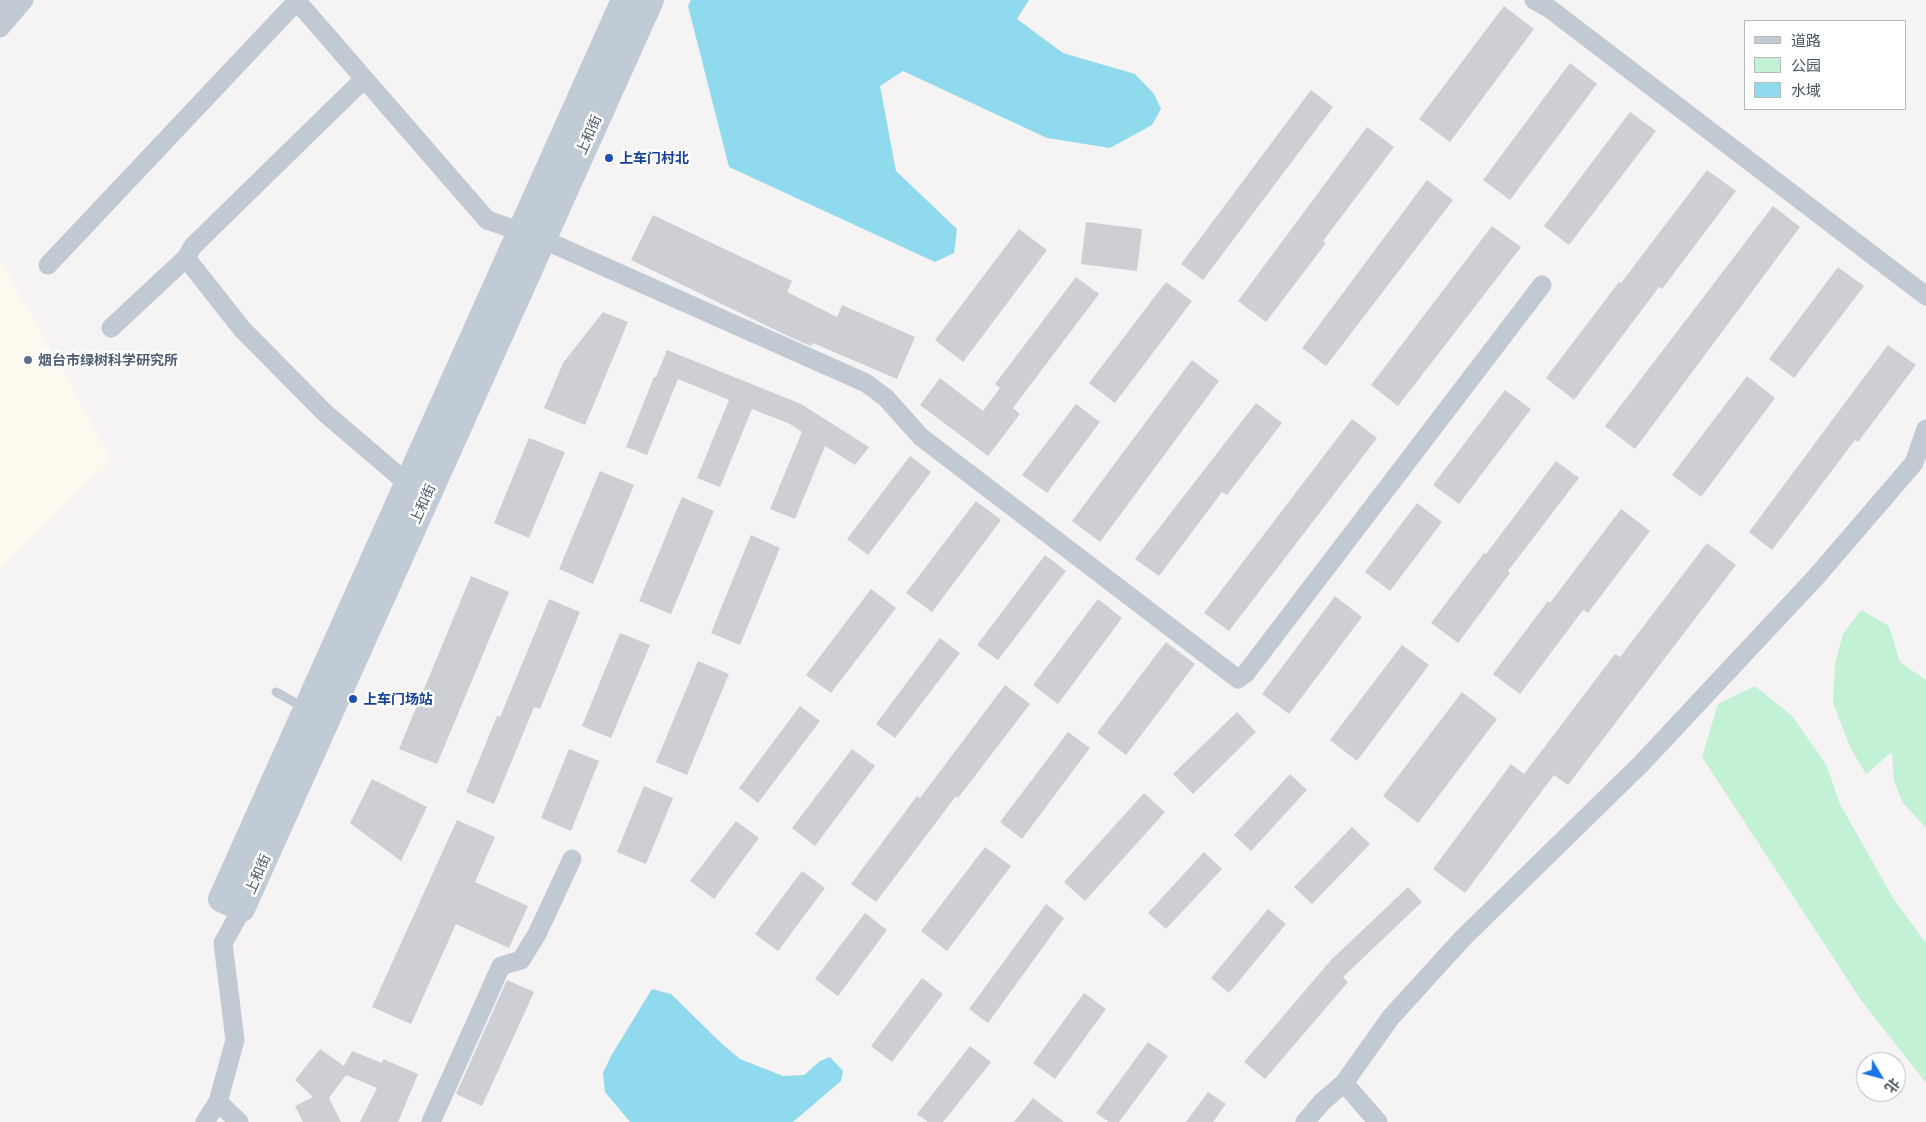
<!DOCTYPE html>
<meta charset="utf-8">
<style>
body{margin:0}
#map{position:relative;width:1926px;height:1122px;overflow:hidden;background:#f5f3f3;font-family:Barlow,"Noto Sans SC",sans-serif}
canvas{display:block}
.legend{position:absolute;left:1744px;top:20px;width:162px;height:90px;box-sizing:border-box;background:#fff;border:1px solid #b7bbc0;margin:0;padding:6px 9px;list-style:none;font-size:15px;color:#4a5661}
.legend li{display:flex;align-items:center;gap:10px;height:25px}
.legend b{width:25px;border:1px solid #b7bbc0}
.north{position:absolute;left:1856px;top:1052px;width:50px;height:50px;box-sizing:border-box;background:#fff;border:1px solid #b7bbc0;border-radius:50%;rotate:127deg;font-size:14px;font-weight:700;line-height:20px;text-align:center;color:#4a5661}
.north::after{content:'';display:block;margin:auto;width:18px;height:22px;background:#1a73e8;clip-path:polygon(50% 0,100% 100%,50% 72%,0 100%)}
</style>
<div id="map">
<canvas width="1926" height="1122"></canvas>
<ul class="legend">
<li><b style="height:6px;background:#c1cbd6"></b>道路</li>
<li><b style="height:14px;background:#c3f1d5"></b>公园</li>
<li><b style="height:14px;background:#90daee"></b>水域</li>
</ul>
<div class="north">北</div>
</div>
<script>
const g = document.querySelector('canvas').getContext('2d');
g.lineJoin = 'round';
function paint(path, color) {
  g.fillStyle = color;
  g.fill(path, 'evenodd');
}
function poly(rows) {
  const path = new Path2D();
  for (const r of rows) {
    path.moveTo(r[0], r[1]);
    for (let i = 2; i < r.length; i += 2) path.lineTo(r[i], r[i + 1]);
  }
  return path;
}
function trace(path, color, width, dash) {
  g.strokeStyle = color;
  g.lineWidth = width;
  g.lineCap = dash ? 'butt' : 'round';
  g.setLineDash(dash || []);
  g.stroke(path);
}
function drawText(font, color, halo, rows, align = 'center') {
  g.font = font + ' Barlow,"Noto Sans SC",sans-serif';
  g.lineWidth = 5;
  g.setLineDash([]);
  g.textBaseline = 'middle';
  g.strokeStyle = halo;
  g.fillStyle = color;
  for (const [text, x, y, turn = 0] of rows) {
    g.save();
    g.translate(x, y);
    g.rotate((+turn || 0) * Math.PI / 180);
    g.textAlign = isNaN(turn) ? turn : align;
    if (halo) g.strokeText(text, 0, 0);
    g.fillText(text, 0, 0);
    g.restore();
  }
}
paint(poly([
 [0,259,112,460,0,567]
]), '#fdf9ef');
paint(poly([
 [1861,610,1889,626,1900,662,1926,680,1926,828,1903,803,1894,781,1892,752,1866,774,1851,749,1833,703,1835,664,1843,634],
 [1755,686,1792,716,1826,764,1840,804,1893,898,1926,943,1926,1083,1861,1000,1702,757,1718,704]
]), '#c3f1d5');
paint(poly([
 [691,0,1029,0,1017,19,1063,53,1135,74,1154,94,1161,109,1152,125,1110,148,1047,138,903,71,880,86,896,171,957,229,954,253,935,262,729,167,688,6],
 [652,989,671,994,722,1044,740,1059,783,1076,804,1075,820,1061,830,1057,843,1071,841,1081,793,1122,630,1122,605,1092,603,1073,611,1056]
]), '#90daee');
paint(poly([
 [1504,6,1534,29,1450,142,1419,119],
 [1570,63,1597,84,1510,200,1483,180],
 [1311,90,1333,107,1203,280,1181,264],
 [1630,112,1656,131,1569,245,1544,226],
 [1367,127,1394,147,1323,241,1326,243,1266,322,1238,301],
 [1707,170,1736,191,1662,289,1659,287,1574,400,1546,378,1619,282,1621,283],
 [1427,180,1453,200,1326,366,1302,348],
 [1773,206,1800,227,1635,449,1605,426],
 [653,215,792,281,787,292,837,317,842,305,915,337,897,379,813,343,811,346,790,337,631,260],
 [1086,222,1142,229,1137,271,1081,264],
 [1492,226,1521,247,1398,406,1371,385],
 [1019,229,1047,250,963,362,935,340],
 [1838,267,1864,286,1794,378,1769,359],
 [1076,277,1099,294,1013,408,1020,414,988,456,920,405,940,378,983,411,1000,388,995,384],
 [1166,282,1192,301,1115,403,1089,383],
 [603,312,628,322,585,425,544,408,563,363],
 [1888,345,1916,365,1858,442,1855,440,1772,550,1749,532],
 [667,350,801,404,869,447,855,465,825,446,795,519,770,509,802,432,790,424,752,409,720,487,697,478,729,400,678,379,647,455,626,447,654,377,656,377],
 [1192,360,1219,381,1100,542,1072,521],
 [1747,376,1775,398,1701,497,1672,475],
 [1505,390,1531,409,1459,504,1433,485],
 [1256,403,1282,423,1227,495,1222,492,1159,576,1135,559],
 [1076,404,1100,422,1047,493,1022,475],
 [1352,419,1377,438,1229,631,1204,613],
 [529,438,565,452,529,538,494,523],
 [910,456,931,472,868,555,847,539],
 [1556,461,1579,478,1508,571,1510,573,1458,643,1431,623,1484,553,1486,554],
 [600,471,634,485,593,584,559,569],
 [682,497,714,511,671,614,639,601],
 [976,501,1001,520,932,612,906,593],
 [1417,503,1442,522,1390,591,1365,572],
 [1621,509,1650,531,1588,613,1583,610,1520,694,1493,674,1548,601,1550,603],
 [751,535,780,548,740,645,711,633],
 [1707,543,1736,565,1568,785,1554,775,1465,893,1433,869,1511,764,1524,774,1615,654,1620,657],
 [1045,555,1066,571,998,660,977,645],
 [471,576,509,592,437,764,399,749],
 [871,589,896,608,831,693,806,675],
 [1335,596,1362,617,1289,714,1262,694],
 [549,599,580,612,540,709,534,707,494,804,466,792,497,716,500,717],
 [1098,599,1122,618,1058,704,1033,685],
 [620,633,650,645,611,738,582,726],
 [940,638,960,653,895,738,876,724],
 [1166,642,1195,664,1126,755,1097,733],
 [1402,645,1429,665,1357,761,1330,740],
 [698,661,729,674,687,775,656,762],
 [1005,685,1030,704,958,798,956,796,876,902,851,884,917,796,920,798],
 [1462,692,1497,719,1418,823,1383,796],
 [800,706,820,721,758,803,739,788],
 [1237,712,1256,732,1193,794,1173,774],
 [1068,732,1090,748,1022,839,1000,822],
 [569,749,599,761,571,831,541,818],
 [852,749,875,766,815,846,792,828],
 [1290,774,1307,790,1251,851,1234,835],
 [372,779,427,807,401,861,350,823],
 [644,786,673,798,646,864,617,852],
 [1144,793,1165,812,1085,901,1064,882],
 [457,820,495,837,475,882,528,906,509,948,456,924,411,1024,372,1007],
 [736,821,759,838,714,899,690,881],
 [1352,827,1370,844,1312,904,1294,887],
 [985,847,1011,866,947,951,921,931],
 [1204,852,1222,869,1166,929,1148,913],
 [802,871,825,888,778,951,755,934],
 [1408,887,1422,902,1343,977,1348,982,1265,1079,1244,1062,1331,960],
 [1046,904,1064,918,988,1023,969,1009],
 [1268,909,1286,924,1229,993,1211,978],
 [865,913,887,930,838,996,815,979],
 [922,978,943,994,892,1062,871,1046],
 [507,980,534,992,482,1106,456,1094],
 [1084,993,1106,1009,1055,1079,1033,1063],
 [1148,1042,1168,1056,1119,1122,1109,1122,1096,1113],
 [970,1046,991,1062,943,1122,928,1122,917,1114],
 [320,1049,344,1066,352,1051,382,1063,383,1059,418,1074,398,1122,360,1122,377,1088,346,1075,329,1098,341,1122,303,1122,295,1106,313,1097,295,1080],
 [1208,1092,1226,1104,1213,1122,1186,1122],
 [1033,1098,1064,1122,1014,1122]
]), '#cdcfd5');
trace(poly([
 [276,692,305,708]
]), '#c1cad2', 9);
trace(poly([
 [0,0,13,13],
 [296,0,487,220,542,239,866,383,886,398,921,437,1238,679,1246,673,1542,285],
 [1534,0,1550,9,1926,296],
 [0,28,24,0],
 [186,258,242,329,325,413,407,483],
 [48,265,298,0],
 [111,328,186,258,193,246,364,79],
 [1344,1083,1378,1122],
 [218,1102,239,1122],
 [205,1122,218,1102,235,1040,223,943,242,909],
 [431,1122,501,966,521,960,537,934,572,859],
 [1305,1122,1322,1102,1344,1083,1391,1017,1463,938,1641,764,1816,577,1914,463,1926,429]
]), '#c1cad2', 19);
trace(poly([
 [624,0,221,899,242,909,651,0]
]), '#c1cbd6', 26);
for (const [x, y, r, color] of [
 [609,158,5,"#1a4fb4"],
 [28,360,5,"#5c6f8a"],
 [353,699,5,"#1a4fb4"]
]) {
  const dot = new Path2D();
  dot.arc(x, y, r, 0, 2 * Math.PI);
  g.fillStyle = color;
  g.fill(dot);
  trace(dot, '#fff', 2);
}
drawText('14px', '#4a5661', '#fff', [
 ["上和街",589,135,-66],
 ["上和街",423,504,-66],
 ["上和街",258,874,-66]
]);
drawText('bold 14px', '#164399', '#fff', [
 ["上车门村北",619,158],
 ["上车门场站",363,699]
], 'left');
drawText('bold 14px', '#4e5e75', '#fff', [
 ["烟台市绿树科学研究所",38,360]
], 'left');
</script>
